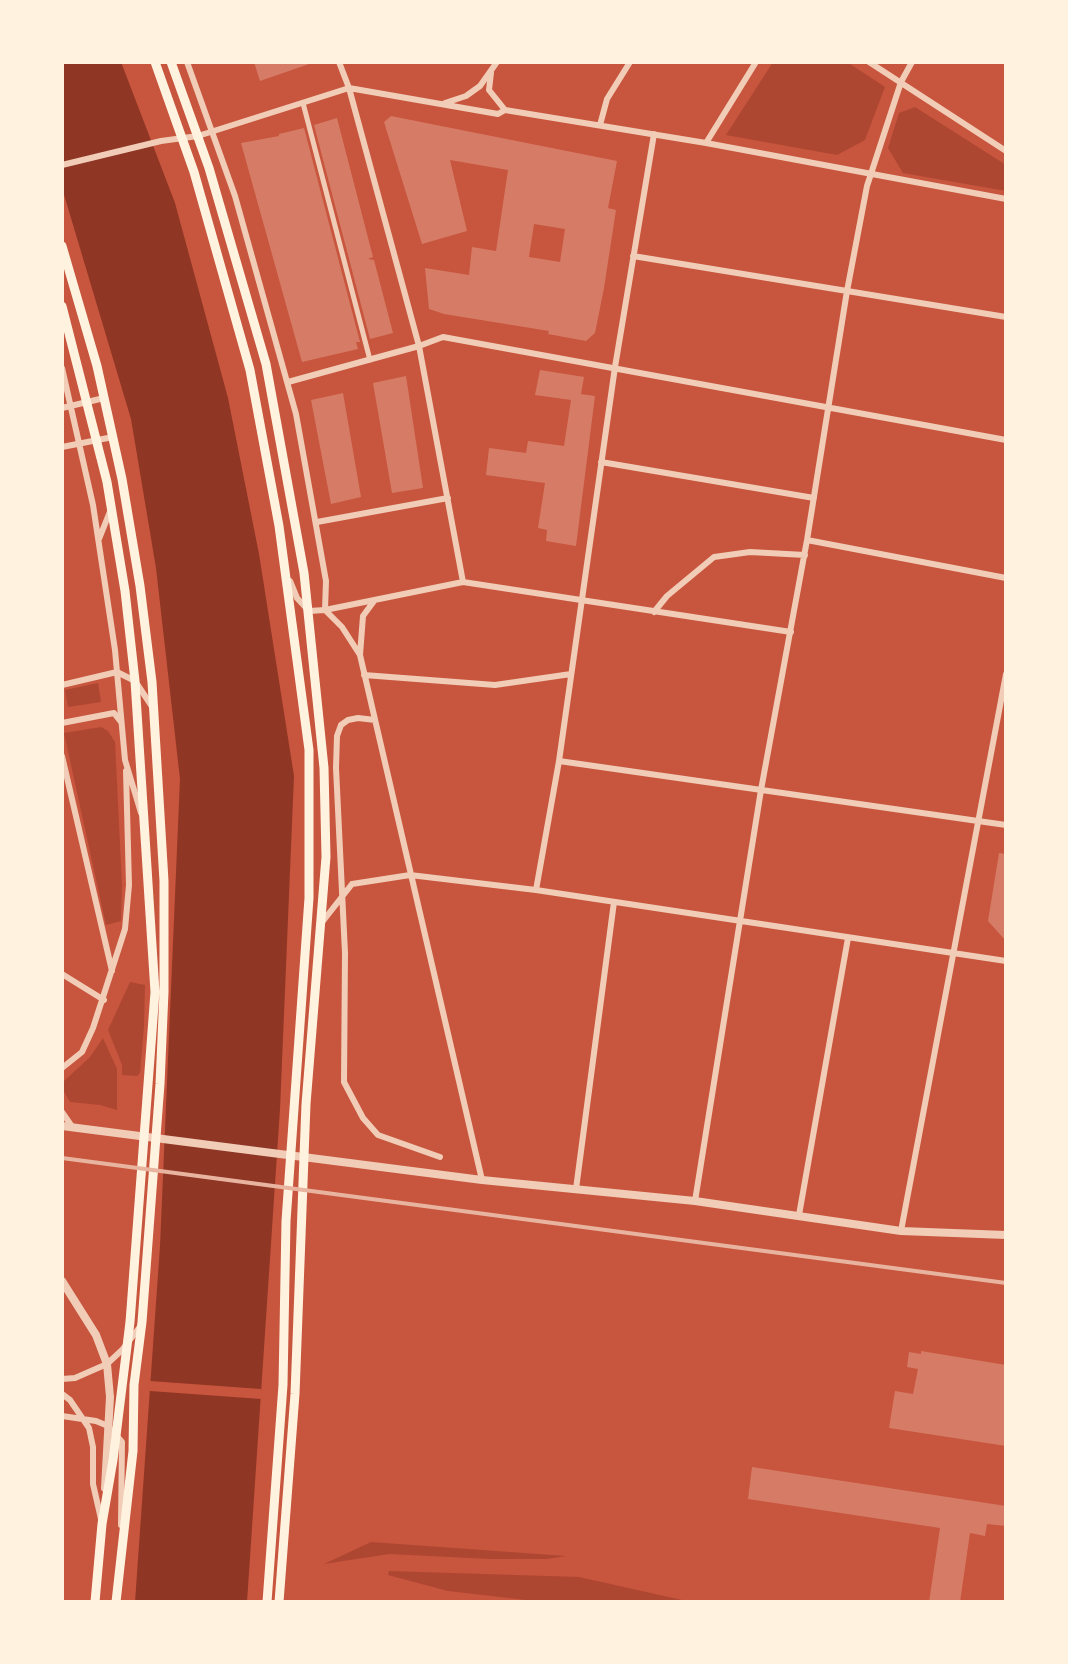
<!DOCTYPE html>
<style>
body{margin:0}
#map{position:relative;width:1068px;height:1664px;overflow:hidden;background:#c8553d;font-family:"Public Sans",sans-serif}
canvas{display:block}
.frame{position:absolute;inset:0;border:64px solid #fff3e0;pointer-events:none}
</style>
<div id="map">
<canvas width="1068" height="1664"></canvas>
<div class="frame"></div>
</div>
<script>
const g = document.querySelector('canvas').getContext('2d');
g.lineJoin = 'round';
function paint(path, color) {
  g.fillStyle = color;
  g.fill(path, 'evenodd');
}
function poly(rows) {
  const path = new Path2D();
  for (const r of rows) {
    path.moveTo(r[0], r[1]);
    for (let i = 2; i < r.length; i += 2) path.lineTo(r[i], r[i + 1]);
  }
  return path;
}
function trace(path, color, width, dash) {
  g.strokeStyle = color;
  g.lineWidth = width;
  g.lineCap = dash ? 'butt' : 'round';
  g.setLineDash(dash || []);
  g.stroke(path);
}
paint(poly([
 [773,62,847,62,885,87,865,140,837,155,726,135],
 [915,107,1006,165,1006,191,903,173,888,148,899,113],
 [98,683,101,702,68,707,65,690],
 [101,727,108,731,115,742,122,885,121,921,106,925,64,733],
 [130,982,145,985,144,1026,140,1073,137,1076,122,1075,122,1065,108,1030],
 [103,1038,117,1069,117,1110,100,1105,70,1102,62,1088,64,1081,90,1057],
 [371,1542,566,1556,547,1559,490,1559,389,1554,324,1564],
 [389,1571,579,1577,691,1602,543,1602,448,1591,388,1575]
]), '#ae4732');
paint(poly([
 [62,62,121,62,175,203,228,398,259,554,294,776,280,1109,247,1602,135,1602,160,1246,180,779,156,568,131,419,62,188]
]), '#8f3625');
paint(poly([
 [150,1381,261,1389,261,1399,150,1391]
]), '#c8553d');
paint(poly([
 [254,62,309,62,309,64,260,81],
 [391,116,617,161,608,208,616,210,604,288,595,333,586,341,548,334,549,331,444,314,429,309,425,268,469,275,472,247,496,251,508,170,450,160,467,231,422,244,384,122],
 [534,224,565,229,560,262,529,257],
 [337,118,373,257,368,259,374,260,393,333,370,339,314,125],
 [304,128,360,342,356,342,358,349,302,362,241,143,279,136,279,134],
 [540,370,584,377,581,394,595,396,576,546,546,541,547,530,538,528,545,483,486,475,489,448,526,453,528,441,564,446,571,400,535,395],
 [406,376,423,488,392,493,373,383],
 [343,393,361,497,331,504,311,400],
 [999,853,1006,854,1006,941,988,921],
 [921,1351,1006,1365,1006,1446,889,1428,895,1391,913,1394,918,1369,907,1367,909,1352,921,1354],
 [752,1467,1006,1506,1006,1526,987,1524,985,1536,970,1533,960,1602,929,1602,940,1528,748,1499]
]), '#d67c66');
trace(poly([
 [303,103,370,360]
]), '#f1ccb7', 5);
trace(poly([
 [187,62,235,196,296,414,326,581,325,610,342,627,360,655],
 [339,62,349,88,419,346,463,582],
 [869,62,1006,151],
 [491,73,489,90,505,110],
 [445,103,466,96,480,86,497,62],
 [600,125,607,99,630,62],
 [706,143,756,62],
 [62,165,161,141,198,136,349,88,498,114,505,110,706,143,1006,199],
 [633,256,1006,317],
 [62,368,93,505,115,650,125,760,141,813],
 [288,382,419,346,443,337,1006,440],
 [62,408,104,398],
 [62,447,113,437],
 [601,462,814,498],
 [317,522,448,498],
 [99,539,111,509],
 [807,540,1006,578],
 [290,581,297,598,309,611,325,610,463,582,791,632],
 [374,601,363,616,360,655,482,1180],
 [654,612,667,596,714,557,750,552,805,555],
 [364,675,495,685,571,674],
 [62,685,117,672,135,681,153,708],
 [375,720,358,718,348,720,341,725,337,736,336,768,345,953,344,1082,363,1118,378,1135,440,1157],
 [62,723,114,713,121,722],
 [62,756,112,971],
 [559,761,1006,825],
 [536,890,559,761,615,367,654,134],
 [323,921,352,884,410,875,536,890,1006,961],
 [62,974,104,1000],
 [62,1068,82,1052,93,1028,125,929,129,885,126,771],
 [62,1112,73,1128],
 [576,1189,614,902],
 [695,1201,761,790,807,540,847,291,867,186,901,82,912,62],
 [799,1215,848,938],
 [901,1231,1006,674],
 [62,1379,75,1378,107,1364,122,1350,139,1328],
 [62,1394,70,1400,89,1428,93,1447,93,1484,101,1519],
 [62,1416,96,1421,108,1426,122,1442,121,1525]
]), '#f1ccb7', 6);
trace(poly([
 [62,1126,482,1180,695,1201,901,1231,1006,1235],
 [62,1281,96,1335,107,1364,110,1397,105,1488]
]), '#f1ccb7', 8);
trace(poly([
 [155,62,194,172,250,370,279,526,309,750,309,898,286,1221,283,1385,267,1602],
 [171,62,209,168,266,364,304,573,324,768,326,857,306,1104,295,1394,279,1602],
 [62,246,97,366,122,479,140,586,152,682,164,881,164,992,160,1084,142,1322,134,1385,133,1451,116,1602],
 [62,306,107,482,125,591,135,681,155,992,130,1322,113,1460,102,1524,95,1602]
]), '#fff3e0', 9);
trace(poly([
 [62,1158,1006,1283]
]), '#e9b49f', 4);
</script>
